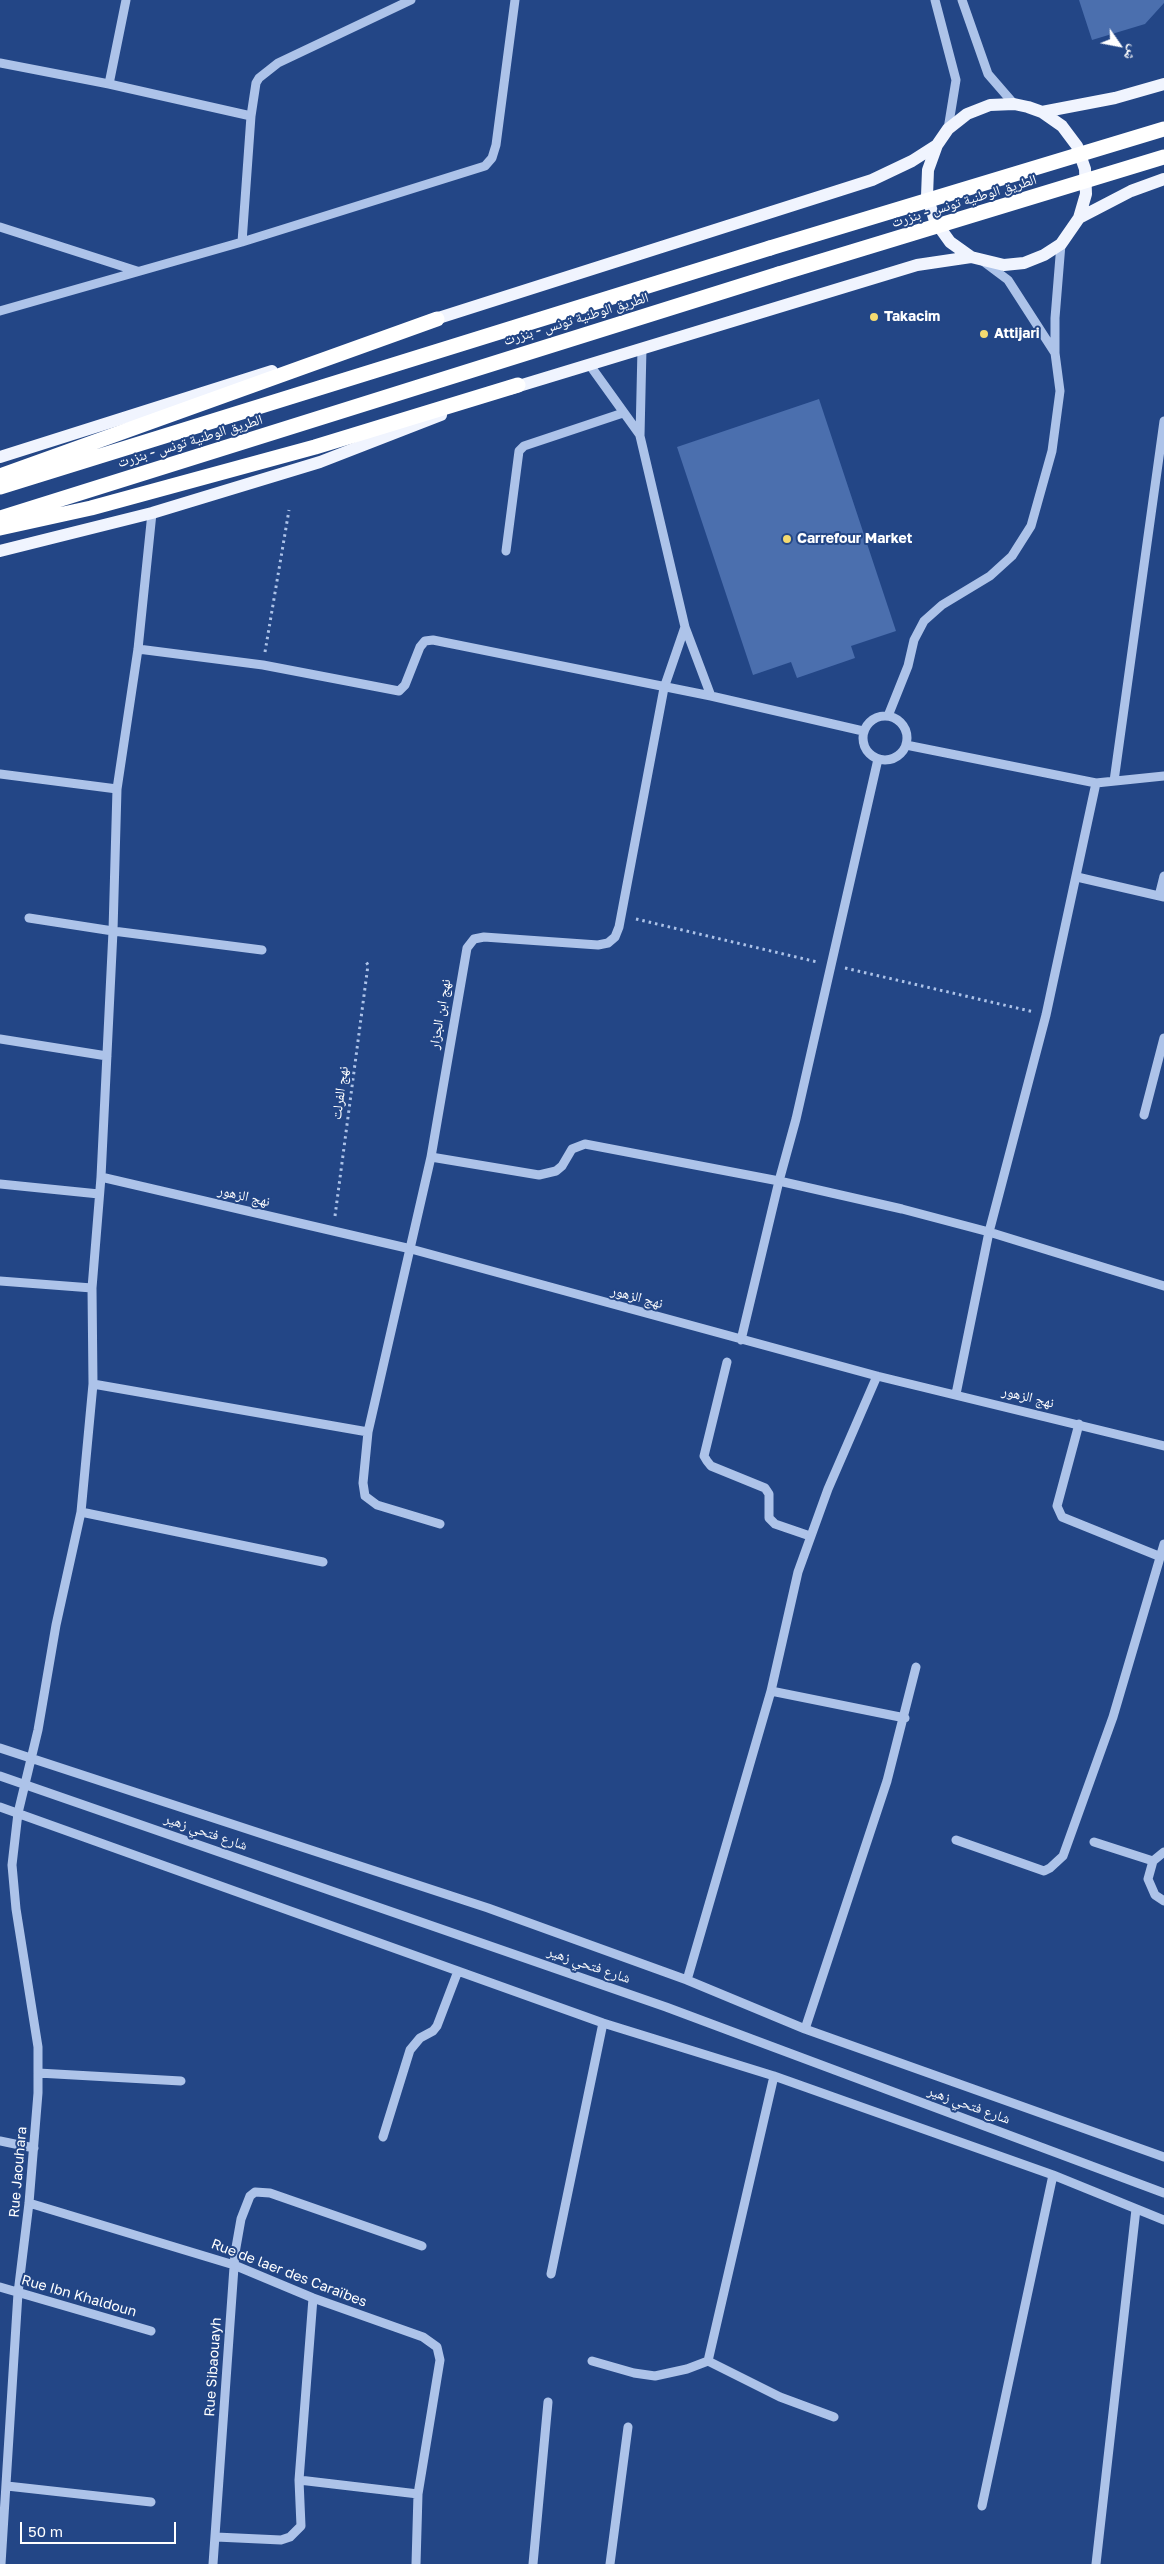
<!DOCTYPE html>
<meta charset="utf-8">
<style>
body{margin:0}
#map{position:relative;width:1164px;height:2564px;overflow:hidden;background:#234686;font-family:"Golos Text","Noto Naskh Arabic",sans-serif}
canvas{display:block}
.north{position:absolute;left:1094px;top:20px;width:50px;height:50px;-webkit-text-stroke:4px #234686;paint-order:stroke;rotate:123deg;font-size:14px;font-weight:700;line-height:20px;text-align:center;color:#fff}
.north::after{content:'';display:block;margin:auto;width:18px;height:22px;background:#fff;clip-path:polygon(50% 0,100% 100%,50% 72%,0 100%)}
.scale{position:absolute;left:20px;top:2522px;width:156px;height:22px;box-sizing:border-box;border:2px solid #fff;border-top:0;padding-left:6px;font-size:15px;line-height:18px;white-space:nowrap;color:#fff;-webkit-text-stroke:4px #234686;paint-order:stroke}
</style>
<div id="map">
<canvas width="1164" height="2564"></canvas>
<div class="north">ش</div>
<div class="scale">50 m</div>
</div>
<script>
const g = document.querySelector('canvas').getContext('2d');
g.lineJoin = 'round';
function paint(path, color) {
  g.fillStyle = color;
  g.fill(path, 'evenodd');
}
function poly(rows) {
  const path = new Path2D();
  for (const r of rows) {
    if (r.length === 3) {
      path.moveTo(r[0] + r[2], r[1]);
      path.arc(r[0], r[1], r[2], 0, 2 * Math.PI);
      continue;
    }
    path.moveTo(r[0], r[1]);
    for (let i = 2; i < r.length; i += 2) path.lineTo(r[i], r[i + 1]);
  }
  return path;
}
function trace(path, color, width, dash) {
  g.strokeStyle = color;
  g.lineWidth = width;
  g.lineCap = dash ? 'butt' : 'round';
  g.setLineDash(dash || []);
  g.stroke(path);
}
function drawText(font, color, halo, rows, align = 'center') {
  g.font = font + ' "Golos Text","Noto Naskh Arabic",sans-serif';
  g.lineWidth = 4;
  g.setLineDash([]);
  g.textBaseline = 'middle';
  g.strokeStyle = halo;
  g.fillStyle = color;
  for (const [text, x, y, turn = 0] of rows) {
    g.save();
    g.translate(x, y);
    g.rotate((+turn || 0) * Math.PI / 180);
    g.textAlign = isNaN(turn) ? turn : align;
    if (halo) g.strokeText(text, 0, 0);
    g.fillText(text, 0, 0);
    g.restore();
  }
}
paint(poly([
 [1079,0,1164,0,1164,3,1145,24,1092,40],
 [819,399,896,631,851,646,855,658,797,678,791,662,753,675,677,447]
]), '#4b6fae');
trace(poly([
 [265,652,289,510],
 [636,919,817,962],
 [845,968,1034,1012],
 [335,1216,368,965,365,960]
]), '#adc3e9', 3, [2.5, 4]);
trace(poly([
 [935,0,956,80,948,129],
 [962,0,988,74,1014,104],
 [0,63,109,84,251,116],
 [109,84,126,0],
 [0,227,137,271],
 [242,242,251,116,256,83,259,78,278,63,411,0],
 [984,262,1008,280,1055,353],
 [0,311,242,242,485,166,492,158,496,145,515,0],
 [642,348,640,436,685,627,711,696],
 [589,364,640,435],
 [506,551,519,451,524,446,623,413],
 [138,649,263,665,399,691,405,685,420,647,425,641,433,640,711,696,863,731],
 [885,738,22],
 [888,716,908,666,914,640,924,621,942,605,990,576,1012,556,1031,526,1052,451,1060,391,1055,353,1055,318,1061,244],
 [906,745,1096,783,1046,1015,989,1232,956,1394],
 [0,774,117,789],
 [1114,781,1164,421],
 [1096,783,1164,776],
 [1077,877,1164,897],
 [1159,896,1164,876],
 [29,918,113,931,262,950],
 [0,1039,107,1056],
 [1144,1115,1164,1038],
 [431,1157,539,1175,556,1171,562,1166,572,1149,585,1144,779,1181,902,1209,989,1232,1164,1286],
 [101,1177,411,1249,877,1376,1164,1446],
 [0,1184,99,1194],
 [0,1281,92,1288],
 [741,1340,779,1181,796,1119,878,759],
 [727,1362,704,1456,707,1461,711,1466,765,1488,769,1494,769,1518,775,1524,810,1536],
 [93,1384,368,1432],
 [1079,1424,1057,1506,1062,1517,1161,1557],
 [81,1512,323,1562],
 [440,1524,377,1505,365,1496,363,1483,368,1432,431,1157,467,948,474,939,484,937,598,945,608,943,615,937,619,927,664,688,685,627],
 [771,1691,905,1718],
 [0,1748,488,1908,687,1980,805,2029,1164,2157],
 [0,1776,666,2007,1164,2193],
 [0,1807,603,2023,774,2076,1053,2175,1164,2220],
 [956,1840,1044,1871,1050,1868,1063,1856,1113,1717,1164,1544],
 [1094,1842,1153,1861],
 [1164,1852,1153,1861,1148,1879,1155,1895,1164,1901],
 [687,1980,771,1691,798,1572,828,1489,877,1376],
 [805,2029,887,1781,916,1667],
 [38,2073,181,2081],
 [383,2137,410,2050,420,2038,433,2031,437,2026,458,1971],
 [0,2141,34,2148],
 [29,2203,234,2265,313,2298,423,2337,437,2347,440,2360,418,2494,416,2564],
 [551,2274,603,2023],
 [0,2287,151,2331],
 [592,2361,634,2373,655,2376,687,2369,708,2361,780,2397,834,2417],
 [708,2361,774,2076],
 [299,2480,418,2494],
 [7,2486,151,2502],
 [982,2506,1053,2175],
 [216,2537,281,2540,290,2537,301,2526,299,2480,313,2298],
 [1,2564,18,2293,29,2203,38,2093,38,2047,16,1909,12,1865,18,1813,38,1730,56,1625,81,1512,93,1384,92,1288,101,1177,113,931,117,789,138,649,152,513],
 [213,2564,235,2253,241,2219,250,2196,255,2192,270,2193,422,2246],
 [533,2564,548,2402],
 [610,2564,628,2427],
 [1096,2564,1136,2209]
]), '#adc3e9', 9);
trace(poly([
 [1042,112,1115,98,1164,84],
 [1079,218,1131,191,1164,179],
 [429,321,872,180,912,161,937,145,948,129,967,114,990,105,1014,104,1028,107,1042,112,1062,126,1077,146,1085,169,1086,194,1079,218,1061,244,1044,255,1024,263,1004,265,971,257,950,242,935,221,927,196,928,170,937,145],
 [509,389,917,265,971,257],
 [0,457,272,371],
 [0,551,152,513,320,462,441,415]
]), '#f0f4fe', 12);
trace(poly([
 [0,476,437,319],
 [0,487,770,248],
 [0,518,779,274],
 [0,528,91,508,315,447,518,385]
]), '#fff', 15);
trace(poly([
 [770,248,1164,129],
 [779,274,1164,157]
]), '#fff', 15);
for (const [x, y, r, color] of [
 [874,317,5,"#f4da70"],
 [984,334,5,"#f4da70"],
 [787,539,5,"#f4da70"]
]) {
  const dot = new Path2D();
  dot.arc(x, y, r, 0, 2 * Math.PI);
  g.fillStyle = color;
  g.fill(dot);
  trace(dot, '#234686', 2);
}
drawText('14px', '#fff', '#234686', [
 ["الطريق الوطنية تونس - بنزرت",964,201,-17],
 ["الطريق الوطنية تونس - بنزرت",576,319,-17],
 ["الطريق الوطنية تونس - بنزرت",190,441,-17],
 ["نهج ابن الجزار",440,1014,-80],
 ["نهج الفرلت",340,1093,-82],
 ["نهج الزهور",244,1196,13],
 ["نهج الزهور",637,1297,15],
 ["نهج الزهور",1028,1397,14],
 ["شارع فتحي زهير",206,1832,19],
 ["شارع فتحي زهير",589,1965,19],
 ["شارع فتحي زهير",969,2105,20],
 ["Rue Jaouhara",18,2172,-85],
 ["Rue de laer des Caraïbes",289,2273,21],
 ["Rue Ibn Khaldoun",79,2296,16],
 ["Rue Sibaouayh",213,2367,-86]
]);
drawText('bold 14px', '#fff', '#234686', [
 ["Takacim",884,317],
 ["Attijari",994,334],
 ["Carrefour Market",797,539]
], 'left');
</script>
